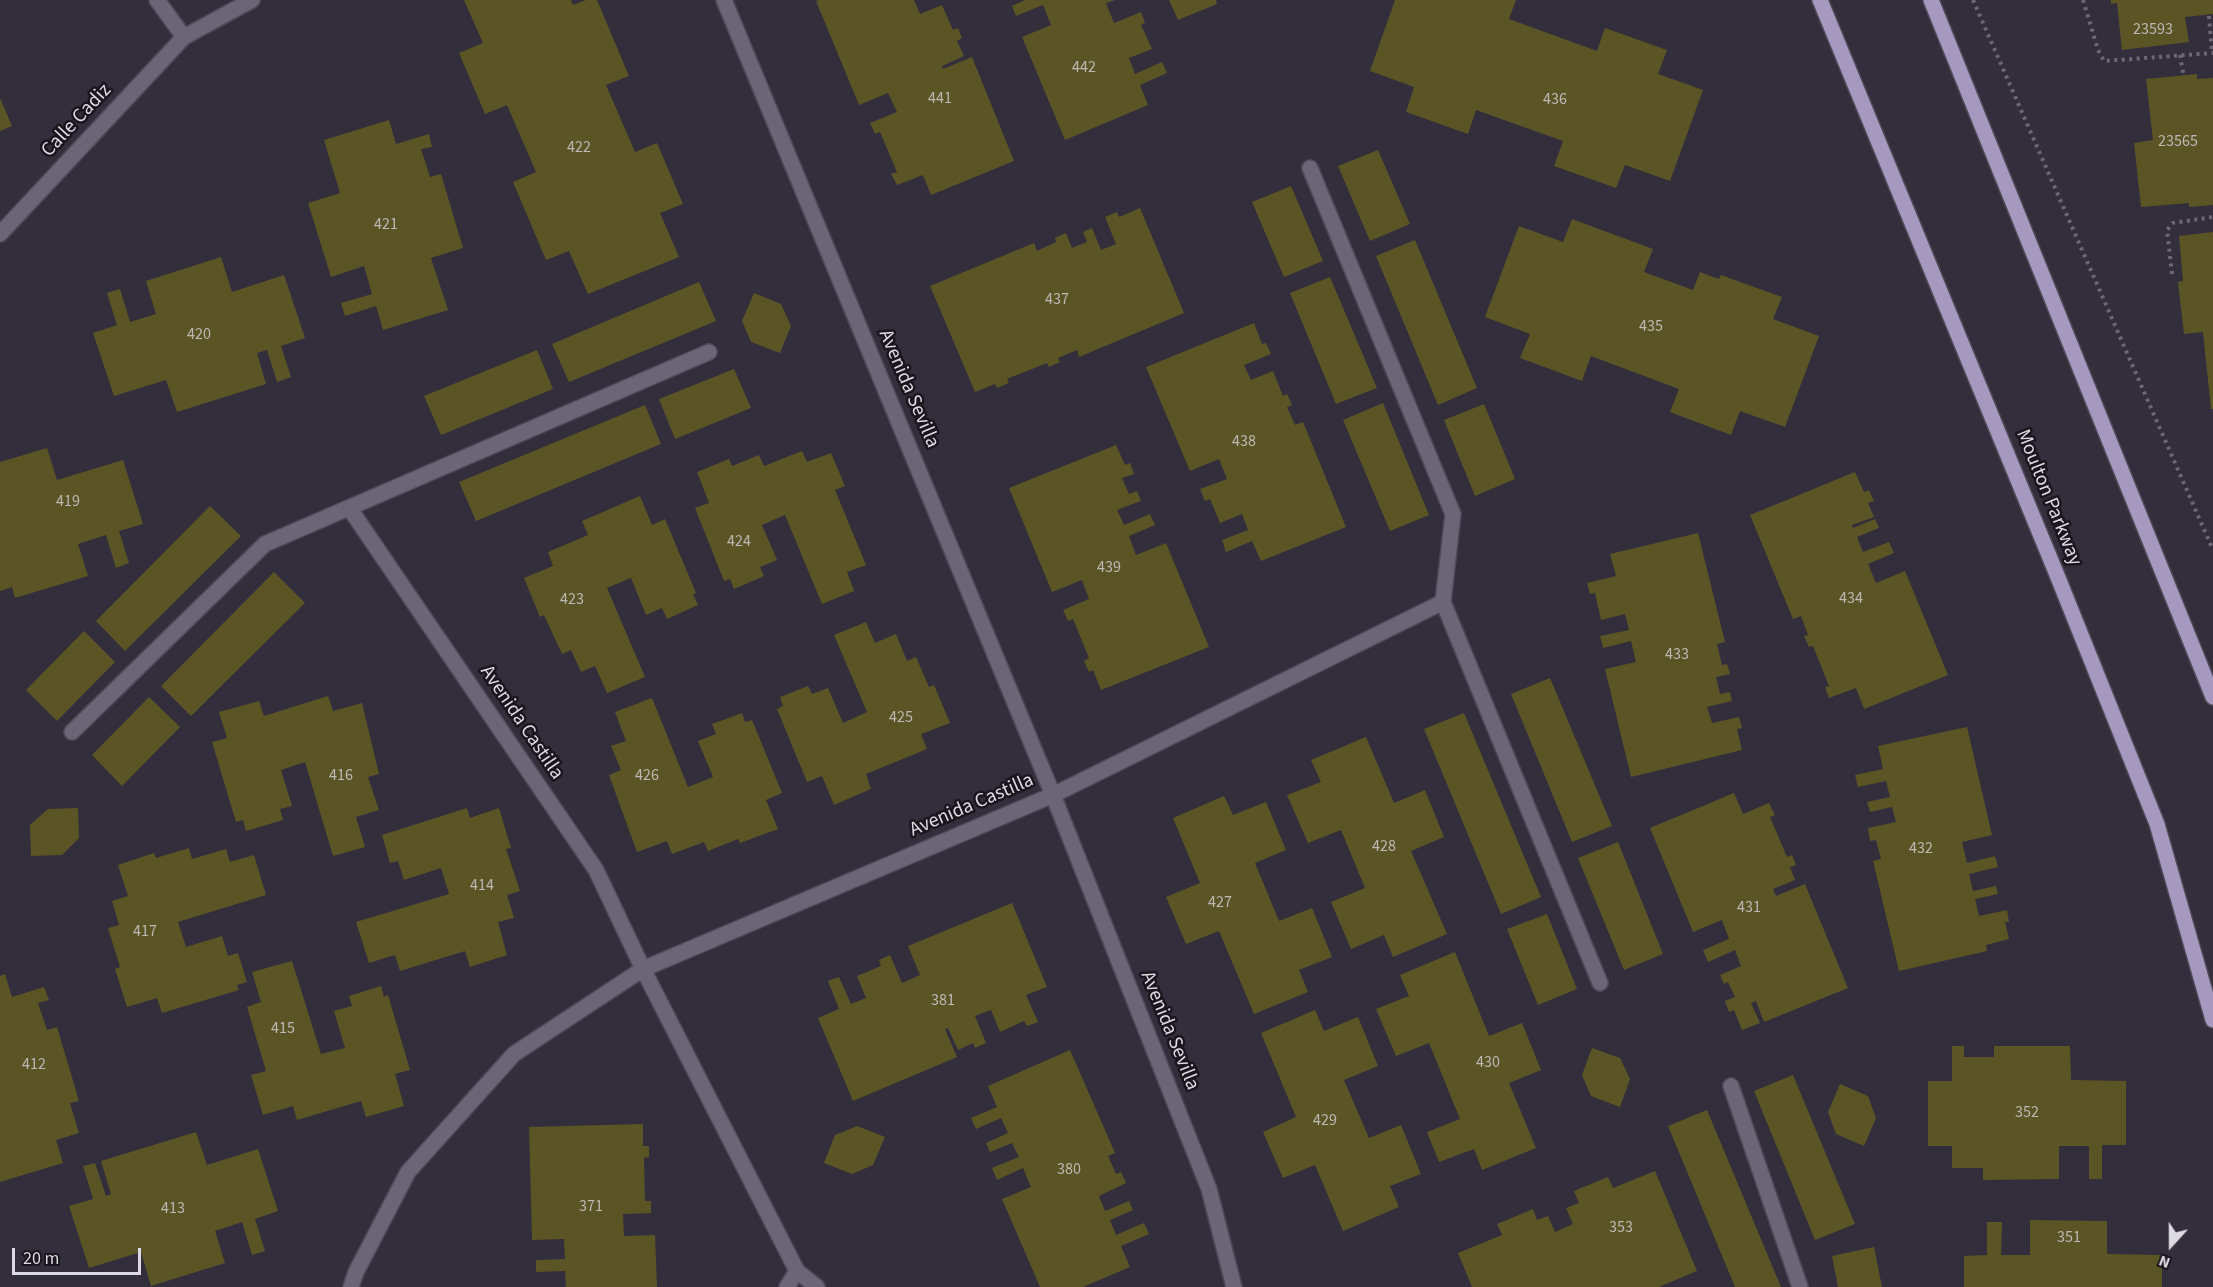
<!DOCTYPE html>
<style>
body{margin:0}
#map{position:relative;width:2213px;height:1287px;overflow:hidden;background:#322e3b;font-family:"Source Sans 3",sans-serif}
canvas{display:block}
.north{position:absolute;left:2141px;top:1215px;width:60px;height:60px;-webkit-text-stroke:4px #19171d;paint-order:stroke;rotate:201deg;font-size:16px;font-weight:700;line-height:24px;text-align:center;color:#dcdae3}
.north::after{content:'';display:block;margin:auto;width:21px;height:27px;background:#dcdae3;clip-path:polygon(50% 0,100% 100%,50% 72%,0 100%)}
.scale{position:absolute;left:12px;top:1248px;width:129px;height:27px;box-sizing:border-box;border:3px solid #dcdae3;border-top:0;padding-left:8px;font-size:18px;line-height:21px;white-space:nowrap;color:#dcdae3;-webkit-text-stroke:4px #19171d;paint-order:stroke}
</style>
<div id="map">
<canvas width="2213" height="1287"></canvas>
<div class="north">N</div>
<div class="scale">20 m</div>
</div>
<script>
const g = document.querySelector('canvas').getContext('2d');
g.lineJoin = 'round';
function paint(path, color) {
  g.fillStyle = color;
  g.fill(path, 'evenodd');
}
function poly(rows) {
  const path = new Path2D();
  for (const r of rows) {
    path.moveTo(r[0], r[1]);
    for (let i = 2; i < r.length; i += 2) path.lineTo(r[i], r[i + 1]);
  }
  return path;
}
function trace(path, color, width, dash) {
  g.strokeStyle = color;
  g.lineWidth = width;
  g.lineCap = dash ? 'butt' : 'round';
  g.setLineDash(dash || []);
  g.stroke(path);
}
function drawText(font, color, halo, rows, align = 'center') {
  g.font = font + ' "Source Sans 3",sans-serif';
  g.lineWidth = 5;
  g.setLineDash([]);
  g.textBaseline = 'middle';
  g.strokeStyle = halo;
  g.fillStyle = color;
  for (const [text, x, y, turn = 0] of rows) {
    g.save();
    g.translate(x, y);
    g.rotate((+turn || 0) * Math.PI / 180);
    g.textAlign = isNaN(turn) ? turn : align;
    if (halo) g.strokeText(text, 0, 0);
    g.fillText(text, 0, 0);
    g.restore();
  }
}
paint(poly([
 [464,0,571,0,573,5,586,0,597,0,629,76,606,85,635,152,657,143,683,204,660,213,679,257,588,294,569,251,546,260,513,182,536,172,507,105,485,114,459,53,483,43],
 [819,0,914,0,920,14,942,5,953,30,958,28,962,38,957,41,964,56,942,66,943,69,972,57,1014,161,931,195,923,175,897,185,891,174,897,172,880,132,875,134,870,123,897,112,888,93,859,105,816,1],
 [1025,0,1115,0,1106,3,1114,23,1141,12,1145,23,1141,25,1152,49,1129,58,1135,74,1162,62,1167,73,1140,85,1148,105,1065,140,1022,37,1051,25,1043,5,1016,16,1012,6],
 [1169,0,1216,0,1217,4,1178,20],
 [1395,0,1516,0,1509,19,1597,51,1605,28,1667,50,1658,74,1703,90,1670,181,1625,165,1616,188,1554,166,1563,141,1476,110,1468,134,1406,112,1414,87,1370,71],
 [2111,0,2213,0,2213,14,2185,17,2189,42,2122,50,2117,3,2111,4],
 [2197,74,2197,79,2213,78,2213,205,2189,207,2189,203,2141,207,2134,143,2153,140,2146,79],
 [0,98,12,126,0,131],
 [389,120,396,144,429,134,432,147,421,149,430,177,441,174,463,248,431,258,448,310,383,330,376,306,345,316,341,303,372,294,364,266,331,277,308,203,340,193,324,140],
 [1378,150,1410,224,1370,241,1338,166],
 [1291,186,1323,261,1284,277,1252,202],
 [1140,208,1184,313,1079,357,1077,350,1058,358,1060,362,1049,367,1047,363,1007,379,1009,383,997,388,995,384,975,392,930,286,1034,243,1037,251,1056,242,1055,238,1066,233,1072,248,1087,242,1083,232,1092,228,1101,250,1116,244,1105,217,1117,212,1119,217],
 [1572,219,1653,249,1644,272,1693,290,1700,272,1719,279,1721,275,1782,297,1773,319,1819,336,1785,427,1740,411,1731,435,1670,412,1679,389,1591,356,1582,381,1520,358,1530,334,1485,317,1519,226,1563,242],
 [2213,232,2213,409,2211,409,2203,332,2184,334,2178,282,2183,281,2179,236],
 [1415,240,1477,388,1438,405,1376,256],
 [221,257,232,292,284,275,305,338,281,346,291,377,277,382,267,350,257,353,266,384,177,412,166,380,114,396,93,333,117,325,107,293,120,289,130,322,156,314,146,281],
 [1330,277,1377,388,1336,404,1290,293],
 [699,282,716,321,569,382,552,344],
 [754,293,781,304,791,326,780,353,751,342,742,321],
 [1254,323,1262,344,1266,343,1271,354,1244,365,1251,380,1273,371,1283,396,1287,394,1292,405,1287,407,1295,425,1303,422,1346,527,1261,561,1252,541,1226,552,1222,540,1248,530,1242,514,1220,523,1210,499,1205,501,1200,489,1227,479,1219,459,1190,471,1146,367],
 [537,350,553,389,441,435,424,396],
 [734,369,751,408,675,439,659,399],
 [1383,403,1429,515,1390,531,1343,420],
 [1484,404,1515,479,1475,496,1444,420],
 [645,405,661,444,476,521,459,482],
 [1116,445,1125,465,1130,463,1134,474,1122,478,1129,494,1137,491,1141,501,1117,510,1124,525,1150,514,1155,525,1129,536,1136,555,1166,543,1209,647,1101,690,1093,670,1089,672,1084,661,1089,658,1073,619,1068,621,1063,610,1089,599,1082,580,1052,592,1009,488],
 [47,448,57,480,123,460,143,524,119,531,129,563,116,568,106,535,78,544,88,576,15,598,12,587,0,591,0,462],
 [802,451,807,462,831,453,845,486,835,490,866,565,847,572,854,591,822,604,785,515,762,525,777,560,760,567,764,576,734,589,730,579,724,581,695,508,709,503,697,472,729,459,732,466,759,455,764,466],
 [1855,472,1864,492,1869,490,1874,501,1868,503,1874,517,1852,525,1853,528,1875,519,1879,528,1857,537,1863,552,1889,542,1894,553,1868,564,1876,583,1905,571,1948,675,1864,709,1856,688,1829,698,1825,687,1829,686,1813,646,1809,647,1804,636,1808,635,1801,616,1793,619,1750,515],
 [640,496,652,525,665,519,696,593,693,594,698,605,667,619,662,608,646,615,631,578,607,588,645,677,607,693,595,666,581,672,571,650,562,654,544,615,540,617,524,578,553,566,548,552,588,535,582,521],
 [210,506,241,536,125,651,96,621],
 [1698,533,1725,642,1717,644,1722,665,1727,664,1730,674,1716,677,1720,694,1730,692,1732,701,1707,707,1712,723,1739,717,1742,728,1737,729,1742,750,1631,777,1605,669,1636,662,1631,641,1603,648,1600,636,1629,630,1625,614,1601,620,1595,593,1590,594,1587,583,1616,576,1610,554],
 [274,572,305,603,191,716,161,686],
 [866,622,875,643,896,634,907,661,916,657,929,687,934,685,950,723,921,734,927,749,866,774,871,789,834,805,822,776,807,782,777,709,783,706,780,697,808,686,812,694,828,688,843,723,867,712,834,635],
 [84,631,115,662,57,721,26,690],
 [1550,678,1612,826,1572,842,1511,694],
 [328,696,333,711,362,703,379,774,368,777,379,810,356,817,365,847,333,856,305,762,281,770,292,806,280,809,283,820,246,831,243,820,236,822,212,742,227,738,219,712,259,701,264,716],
 [149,697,180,727,122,786,92,755],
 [652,698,688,787,713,777,698,741,716,734,712,724,742,713,745,722,752,720,782,793,766,800,778,829,740,843,738,839,708,851,704,842,672,854,667,841,637,852,609,775,621,770,611,746,626,741,615,712],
 [1464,713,1541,897,1501,914,1424,729],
 [1967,727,1992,835,1962,842,1967,863,1995,856,1998,867,1969,874,1973,891,1996,886,1998,894,1975,899,1979,916,2007,910,2009,922,2005,922,2009,939,1986,945,1987,951,1899,971,1873,861,1881,859,1876,840,1870,841,1868,828,1896,822,1892,807,1870,812,1867,802,1890,797,1886,781,1858,787,1855,775,1883,769,1878,746],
 [1366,737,1394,803,1425,790,1444,837,1411,851,1447,934,1393,957,1384,935,1351,949,1331,902,1365,888,1341,830,1308,843,1287,795,1321,782,1311,760],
 [1734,793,1743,814,1769,803,1775,815,1770,817,1787,857,1792,855,1796,865,1790,867,1795,880,1773,889,1776,896,1805,884,1848,988,1764,1022,1756,1001,1751,1003,1760,1023,1742,1030,1734,1010,1729,1012,1725,1001,1735,997,1728,982,1724,984,1720,975,1741,966,1735,950,1708,962,1703,950,1729,939,1722,920,1693,932,1650,828],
 [1224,796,1233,815,1266,802,1286,850,1255,863,1279,921,1312,908,1332,957,1299,970,1308,992,1254,1014,1219,931,1186,944,1166,897,1200,883,1173,818],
 [78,808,79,838,62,855,31,856,30,825,48,809],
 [467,808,470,818,499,808,511,848,506,849,520,891,507,895,514,918,498,922,507,955,470,967,465,951,400,971,395,955,369,963,356,922,449,894,441,868,404,880,398,861,390,863,382,835],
 [1618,842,1663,954,1624,970,1578,858],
 [189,848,192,859,226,849,230,862,254,855,266,895,178,922,186,947,222,936,228,956,238,953,247,982,237,985,239,990,162,1013,157,998,127,1007,115,969,120,967,108,928,119,925,112,901,128,896,118,865,154,853,156,858],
 [1012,903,1047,987,1026,995,1038,1022,1027,1026,1024,1021,1000,1032,991,1010,975,1016,986,1043,975,1048,973,1043,958,1050,948,1028,945,1029,957,1057,853,1101,818,1018,839,1009,828,981,839,977,851,1004,866,998,857,976,881,966,879,960,890,955,902,983,920,975,908,946],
 [1547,914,1577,989,1538,1005,1507,929],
 [1455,952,1489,1036,1522,1023,1541,1070,1509,1083,1536,1148,1482,1170,1474,1149,1439,1162,1427,1132,1460,1119,1429,1043,1396,1056,1376,1009,1409,996,1400,975],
 [292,961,321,1054,345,1048,334,1011,352,1006,349,996,381,986,384,997,388,995,410,1070,395,1074,404,1106,366,1117,361,1101,297,1120,293,1106,263,1115,251,1075,266,1071,247,1007,261,1002,252,972],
 [5,974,12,997,44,987,49,1000,38,1003,47,1030,57,1027,79,1101,70,1103,79,1133,56,1140,63,1163,0,1182,0,976],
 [1315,1010,1324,1031,1358,1017,1378,1066,1344,1080,1369,1138,1401,1125,1421,1174,1390,1186,1399,1207,1343,1231,1315,1165,1283,1178,1263,1132,1296,1117,1261,1033],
 [1952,1046,1964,1046,1964,1057,1994,1057,1994,1046,2070,1046,2071,1080,2126,1081,2126,1145,2102,1145,2102,1179,2089,1179,2089,1146,2059,1146,2059,1179,1983,1180,1983,1168,1952,1168,1952,1146,1928,1146,1928,1081,1952,1081],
 [1592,1048,1620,1058,1630,1079,1620,1107,1591,1096,1582,1075],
 [1070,1050,1115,1153,1108,1156,1116,1174,1121,1172,1126,1183,1099,1196,1105,1211,1129,1201,1133,1210,1110,1220,1116,1235,1144,1223,1149,1234,1121,1246,1130,1267,1083,1287,1040,1287,1002,1199,1031,1187,1023,1168,997,1180,992,1168,1019,1157,1012,1143,990,1152,986,1143,1008,1133,1001,1118,976,1129,971,1118,997,1107,988,1086],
 [1793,1075,1855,1224,1815,1240,1754,1091],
 [1840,1084,1868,1096,1876,1118,1864,1146,1836,1134,1828,1112],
 [1707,1110,1781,1287,1735,1287,1668,1126],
 [643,1124,643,1146,649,1146,649,1157,644,1158,645,1201,651,1201,651,1213,623,1214,624,1236,655,1235,657,1287,566,1287,565,1271,536,1272,536,1260,565,1259,564,1239,532,1240,529,1127],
 [857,1126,885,1137,873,1165,852,1174,824,1163,835,1135],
 [196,1132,207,1165,258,1149,278,1211,255,1219,265,1251,252,1255,242,1222,215,1231,225,1263,151,1286,141,1252,89,1268,69,1206,93,1199,83,1166,95,1163,106,1196,111,1194,101,1161],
 [1655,1171,1697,1271,1659,1287,1472,1287,1458,1253,1502,1235,1497,1224,1533,1209,1537,1220,1548,1216,1555,1232,1573,1224,1566,1208,1579,1203,1574,1191,1608,1177,1613,1188],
 [2030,1220,2107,1221,2107,1254,2162,1255,2162,1287,1964,1287,1964,1256,1987,1255,1987,1222,2002,1222,2001,1255,2030,1255],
 [1874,1247,1882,1287,1838,1287,1832,1256]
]), '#5b5526');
const minor = poly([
 [157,0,184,37],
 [724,0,1053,795,1209,1189,1234,1287],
 [1310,168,1453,514,1443,602,1600,983],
 [0,234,184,37,252,0],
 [350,509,596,870,643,969,797,1271,817,1287],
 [72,732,265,544,709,352],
 [1731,1086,1800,1287],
 [351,1287,356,1272,408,1172,514,1054,643,969,1053,795,1443,602],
 [787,1287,797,1271]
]);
const major = poly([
 [1820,0,2057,575,2157,824,2213,1020],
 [1931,0,2213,697]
]);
trace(minor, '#4d4a56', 18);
trace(major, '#4d4a56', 18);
trace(poly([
 [1973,0,2213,550],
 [2083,0,2098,50,2104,61,2213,53],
 [2209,16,2212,53],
 [2180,55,2183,73],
 [2172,274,2167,230,2173,223,2213,217]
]), '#6c6975', 4, [3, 4.5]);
trace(minor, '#6b6578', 15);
trace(major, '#a699c0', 15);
drawText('16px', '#bcb9b4', null, [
 ["23593",2153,30],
 ["442",1084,68],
 ["441",940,99],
 ["436",1555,100],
 ["23565",2178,142],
 ["422",579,148],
 ["421",386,225],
 ["437",1057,300],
 ["435",1651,327],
 ["420",199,335],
 ["438",1244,442],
 ["419",68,502],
 ["424",739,542],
 ["439",1109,568],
 ["434",1851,599],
 ["423",572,600],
 ["433",1677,655],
 ["425",901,718],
 ["416",341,776],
 ["426",647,776],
 ["428",1384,847],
 ["432",1921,849],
 ["414",482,886],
 ["427",1220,903],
 ["431",1749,908],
 ["417",145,932],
 ["381",943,1001],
 ["415",283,1029],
 ["430",1488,1063],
 ["412",34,1065],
 ["352",2027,1113],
 ["429",1325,1121],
 ["380",1069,1170],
 ["371",591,1207],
 ["413",173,1209],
 ["353",1621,1228],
 ["351",2069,1238]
]);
drawText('20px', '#dcdae3', '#19171d', [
 ["Calle Cadiz",77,121,-47],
 ["Avenida Sevilla",908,389,67],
 ["Moulton Parkway",2048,498,68],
 ["Avenida Castilla",521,723,56],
 ["Avenida Castilla",972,806,-23],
 ["Avenida Sevilla",1169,1031,68]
]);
</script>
